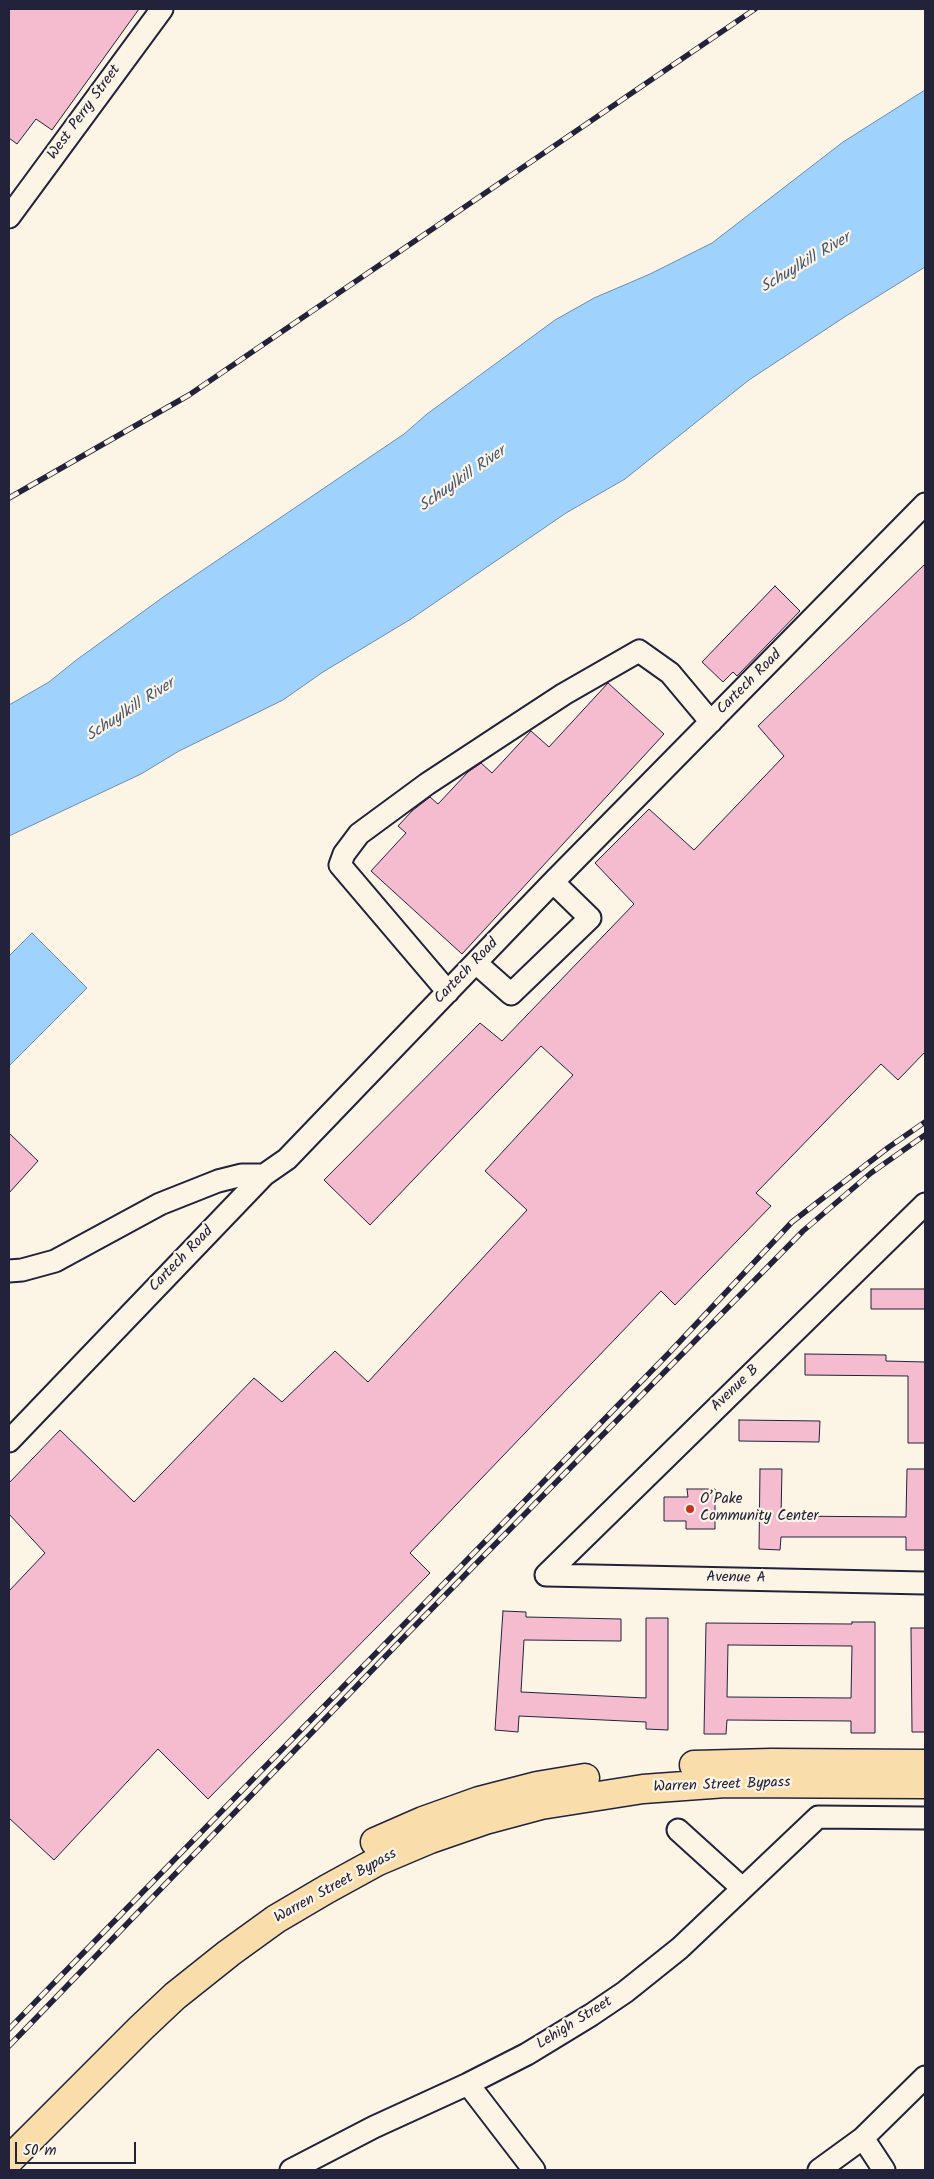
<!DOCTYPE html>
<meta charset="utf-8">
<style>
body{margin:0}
#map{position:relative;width:934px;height:2179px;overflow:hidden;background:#fcf5e5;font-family:Kalam,sans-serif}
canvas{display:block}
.frame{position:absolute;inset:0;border:10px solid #22223b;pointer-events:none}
.scale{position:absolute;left:15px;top:2142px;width:121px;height:22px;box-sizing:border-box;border:2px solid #22223b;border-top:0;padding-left:6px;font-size:15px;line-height:18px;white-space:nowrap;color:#22223b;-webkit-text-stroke:4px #fcf5e5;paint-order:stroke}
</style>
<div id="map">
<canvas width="934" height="2179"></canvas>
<div class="frame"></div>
<div class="scale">50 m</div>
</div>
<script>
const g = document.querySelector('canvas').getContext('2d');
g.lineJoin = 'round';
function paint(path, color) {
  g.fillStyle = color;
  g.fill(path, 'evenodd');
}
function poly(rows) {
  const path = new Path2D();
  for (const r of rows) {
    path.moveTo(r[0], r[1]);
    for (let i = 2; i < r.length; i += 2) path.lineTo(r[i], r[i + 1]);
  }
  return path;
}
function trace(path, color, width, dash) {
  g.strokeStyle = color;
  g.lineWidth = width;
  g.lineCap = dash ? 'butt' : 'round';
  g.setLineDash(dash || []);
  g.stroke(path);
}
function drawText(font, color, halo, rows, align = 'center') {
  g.font = font + ' Kalam,sans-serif';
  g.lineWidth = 4.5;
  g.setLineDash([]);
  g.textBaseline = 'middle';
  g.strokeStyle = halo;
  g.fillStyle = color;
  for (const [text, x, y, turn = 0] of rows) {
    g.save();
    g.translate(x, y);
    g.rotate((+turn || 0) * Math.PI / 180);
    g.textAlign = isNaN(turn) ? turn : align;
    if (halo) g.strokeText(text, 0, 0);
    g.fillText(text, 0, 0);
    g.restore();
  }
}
const water = poly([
 [925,90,925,267,846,316,749,380,625,479,566,513,411,619,323,672,283,700,179,751,141,774,9,836,9,705,49,682,75,661,166,595,404,434,427,414,555,320,594,298,650,274,712,243,843,142,925,90],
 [32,933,87,988,9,1066,9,956,32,933]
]);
paint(water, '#9fd3fd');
trace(water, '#6d8caf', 1);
const building = poly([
 [9,9,139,9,52,130,36,119,17,144,9,138,9,9],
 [925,564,925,1052,898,1080,881,1064,756,1193,771,1206,675,1305,661,1291,410,1553,430,1573,208,1799,158,1749,54,1860,9,1818,9,1591,45,1553,9,1514,9,1483,60,1430,134,1502,254,1378,282,1402,335,1351,368,1382,527,1210,485,1171,573,1075,541,1046,370,1225,324,1180,480,1023,502,1041,634,904,595,863,649,809,694,850,784,756,758,726,925,564],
 [775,586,800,611,737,676,733,672,723,682,702,662,775,586],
 [608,683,664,734,462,954,371,871,406,833,398,826,412,811,430,797,438,804,468,772,481,763,492,773,531,731,549,747,608,683],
 [9,1133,38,1161,9,1193,9,1133],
 [871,1289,925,1289,925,1309,871,1309,871,1289],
 [805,1354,886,1355,886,1361,925,1362,925,1443,908,1443,908,1376,805,1375,805,1354],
 [739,1420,820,1421,819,1442,739,1441,739,1420],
 [760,1469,782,1469,781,1516,906,1517,907,1469,925,1469,925,1550,906,1550,906,1537,781,1537,780,1550,759,1549,760,1469],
 [687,1489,715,1489,715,1529,686,1529,686,1521,664,1521,664,1497,688,1497,687,1489],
 [503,1611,526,1612,526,1617,621,1619,621,1641,524,1640,521,1692,646,1698,646,1618,668,1618,668,1730,646,1729,646,1722,519,1716,518,1732,495,1730,503,1611],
 [852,1622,875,1622,875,1733,851,1733,851,1721,727,1720,726,1734,704,1734,706,1623,852,1624,852,1622],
 [728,1645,852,1646,851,1698,727,1697,728,1645],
 [911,1628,925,1628,925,1732,912,1732,911,1628]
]);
paint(building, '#f5bcd0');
trace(building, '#22223b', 1);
const minor = poly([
 [9,217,162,9],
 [476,963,511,994,590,918,553,882],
 [448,992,340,865,344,854,359,834,427,784,506,732,564,694,639,651,670,673,711,722],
 [9,1271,22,1270,55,1261,160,1204,218,1181,242,1175,264,1175],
 [9,1441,264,1175,287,1159,553,882,925,504],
 [546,1575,925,1204],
 [546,1575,925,1583],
 [678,1830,742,1888],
 [468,2084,534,2170],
 [863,2138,884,2170],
 [291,2170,374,2127,468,2084,527,2054,591,2015,625,1992,680,1948,818,1817,925,1818],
 [819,2170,863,2138,925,2077]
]);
const highway = poly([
 [694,1765,771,1763,925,1764],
 [375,1842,423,1821,479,1801,537,1786,585,1778],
 [9,2160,141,2028,175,1996,229,1953,276,1919,327,1889,378,1861,430,1839,485,1820,541,1805,643,1789,726,1783,925,1784]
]);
trace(minor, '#22223b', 25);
trace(highway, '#22223b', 31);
trace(minor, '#fcf5e5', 21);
trace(highway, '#f9deab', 28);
const rail = poly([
 [9,498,189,395,755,9],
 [9,2029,669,1353,792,1222,889,1147,925,1122],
 [9,2046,409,1632,803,1231,871,1173,925,1135]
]);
trace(rail, '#22223b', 5.5);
trace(rail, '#fcf5e5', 4, [11]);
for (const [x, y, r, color] of [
 [690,1509,5,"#c8321e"]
]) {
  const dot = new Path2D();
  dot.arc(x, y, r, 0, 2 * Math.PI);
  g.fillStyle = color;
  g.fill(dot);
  trace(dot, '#fcf5e5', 2);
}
drawText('15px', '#22223b', '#fcf5e5', [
 ["West Perry Street",85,113,-54],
 ["Cartech Road",750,683,-45],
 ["Cartech Road",467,972,-46],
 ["Cartech Road",182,1260,-46],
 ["Avenue B",736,1389,-44],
 ["Avenue A",736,1579,1],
 ["Warren Street Bypass",722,1786,-2],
 ["Warren Street Bypass",336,1887,-29],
 ["Lehigh Street",575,2024,-32]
]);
drawText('15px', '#22223b', '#fcf5e5', [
 ["O’Pake",700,1500],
 ["Community Center",700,1517]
], 'left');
drawText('italic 16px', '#485775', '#fcf5e5', [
 ["Schuylkill River",806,264,-31],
 ["Schuylkill River",463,480,-35],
 ["Schuylkill River",131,711,-33]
]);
</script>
